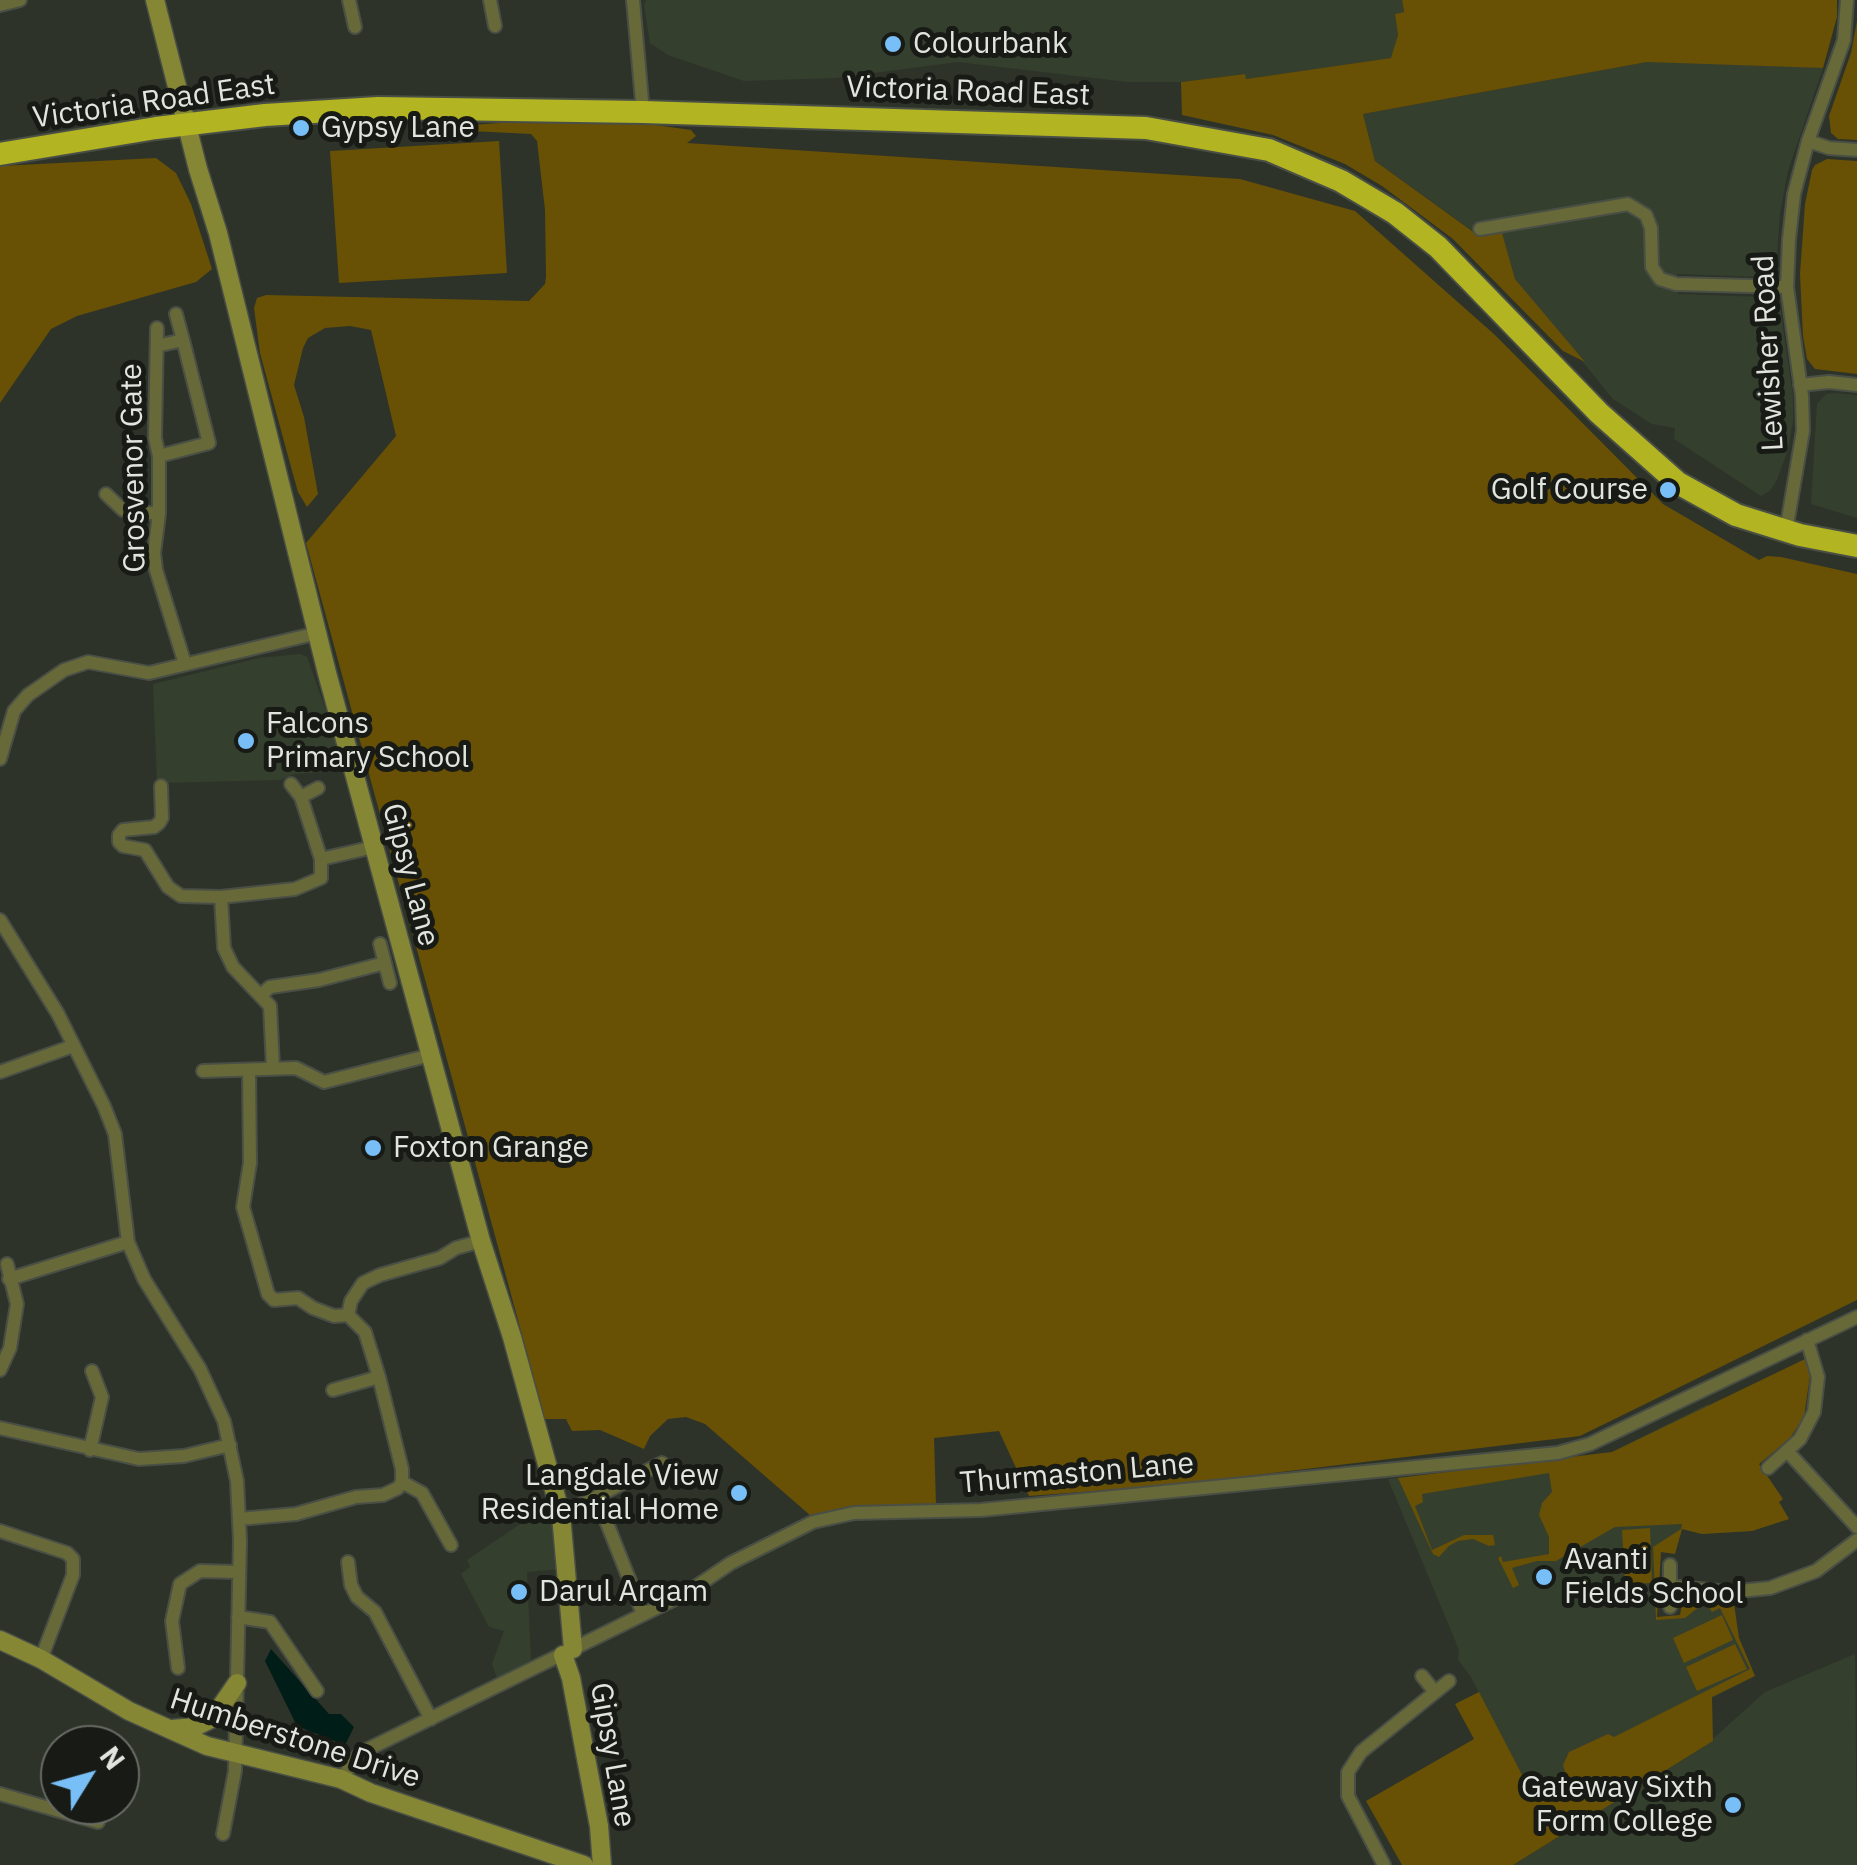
<!DOCTYPE html>
<style>
body{margin:0}
#map{position:relative;width:1857px;height:1865px;overflow:hidden;background:#2d3329;font-family:"IBM Plex Sans",sans-serif}
canvas{display:block}
.north{position:absolute;left:40px;top:1725px;width:100px;height:100px;box-sizing:border-box;background:#171a15;border:2px solid #686b65;border-radius:50%;rotate:53deg;font-size:28px;font-weight:700;line-height:40px;text-align:center;color:#e1e5de}
.north::after{content:'';display:block;margin:auto;width:35px;height:45px;background:#78bff7;clip-path:polygon(50% 0,100% 100%,50% 72%,0 100%)}
</style>
<div id="map">
<canvas width="1857" height="1865"></canvas>
<div class="north">N</div>
</div>
<script>
const g = document.querySelector('canvas').getContext('2d');
g.lineJoin = 'round';
function paint(path, color) {
  g.fillStyle = color;
  g.fill(path, 'evenodd');
}
function poly(rows) {
  const path = new Path2D();
  for (const r of rows) {
    path.moveTo(r[0], r[1]);
    for (let i = 2; i < r.length; i += 2) path.lineTo(r[i], r[i + 1]);
  }
  return path;
}
function trace(path, color, width, dash) {
  g.strokeStyle = color;
  g.lineWidth = width;
  g.lineCap = dash ? 'butt' : 'round';
  g.setLineDash(dash || []);
  g.stroke(path);
}
function drawText(font, color, halo, rows, align = 'center') {
  g.font = font + ' "IBM Plex Sans",sans-serif';
  g.lineWidth = 10;
  g.setLineDash([]);
  g.textBaseline = 'middle';
  g.strokeStyle = halo;
  g.fillStyle = color;
  for (const [text, x, y, turn = 0] of rows) {
    g.save();
    g.translate(x, y);
    g.rotate((+turn || 0) * Math.PI / 180);
    g.textAlign = isNaN(turn) ? turn : align;
    if (halo) g.strokeText(text, 0, 0);
    g.fillText(text, 0, 0);
    g.restore();
  }
}
paint(poly([
 [646,0,1402,0,1404,13,1395,14,1398,35,1392,58,1246,79,1244,74,1181,82,1128,82,958,62,836,78,744,81,668,55,650,43,644,5],
 [1677,60,1823,68,1788,171,1780,213,1776,268,1762,277,1677,274,1678,294,1762,297,1780,307,1793,396,1793,422,1788,449,1777,480,1770,491,1761,496,1674,439,1675,428,1652,424,1613,399,1515,279,1502,234,1480,236,1375,161,1363,114,1647,62],
 [1834,393,1857,395,1857,518,1811,504,1817,404,1826,394],
 [300,654,307,657,347,770,295,774,280,780,157,783,153,684,259,658],
 [1708,1404,1772,1454,1759,1464,1783,1499,1779,1502,1789,1519,1752,1531,1702,1534,1682,1529,1675,1554,1661,1552,1657,1617,1680,1615,1682,1604,1687,1601,1734,1604,1739,1638,1755,1676,1530,1790,1471,1677,1458,1660,1459,1650,1388,1479,1612,1452],
 [551,1503,561,1569,527,1572,531,1660,497,1678,492,1664,504,1631,489,1627,461,1574,470,1567,467,1560],
 [1855,1654,1857,1865,1513,1865,1705,1746,1765,1692]
]), '#353f2e');
paint(poly([
 [1402,0,1837,0,1837,17,1823,68,1647,62,1363,114,1375,161,1479,236,1502,233,1515,279,1585,362,1563,351,1453,239,1382,186,1345,164,1273,135,1182,115,1181,82,1245,74,1246,79,1391,58,1398,35,1395,14,1404,12],
 [1857,21,1857,140,1838,139,1831,133,1829,116,1851,53],
 [628,121,691,130,696,136,687,143,1240,179,1355,211,1495,335,1663,504,1759,560,1767,556,1781,557,1857,574,1857,1300,1580,1436,1173,1485,1029,1496,999,1431,934,1438,936,1504,853,1507,811,1516,705,1424,686,1417,668,1419,650,1436,644,1449,600,1430,572,1431,566,1419,545,1419,306,543,396,436,371,330,350,326,325,328,308,338,303,348,294,385,304,417,318,494,307,507,298,492,288,456,260,353,254,308,257,298,266,295,529,301,545,284,546,277,545,210,537,141,531,134,471,131,471,125,527,121],
 [499,141,507,273,339,283,330,151],
 [156,158,176,173,191,204,212,269,196,282,77,316,51,329,0,403,0,166],
 [1827,159,1857,161,1857,374,1815,369,1807,359,1803,336,1800,274,1805,204,1812,170,1815,165],
 [1805,1359,1810,1376,1804,1417,1790,1438,1759,1464,1783,1499,1779,1502,1789,1519,1752,1531,1702,1534,1682,1529,1675,1554,1661,1552,1657,1617,1680,1615,1682,1604,1687,1601,1734,1604,1739,1638,1755,1676,1712,1697,1713,1741,1513,1865,1402,1865,1366,1801,1474,1739,1455,1704,1479,1692,1530,1790,1565,1772,1563,1765,1569,1752,1608,1734,1614,1737,1750,1669,1720,1608,1712,1612,1709,1607,1700,1606,1685,1618,1656,1620,1653,1547,1681,1529,1682,1524,1615,1527,1556,1561,1537,1561,1512,1568,1519,1585,1513,1588,1498,1558,1501,1556,1503,1562,1549,1554,1549,1537,1539,1515,1542,1503,1552,1492,1549,1473,1422,1494,1423,1502,1415,1506,1432,1550,1464,1535,1493,1535,1495,1545,1489,1546,1473,1539,1458,1541,1449,1546,1439,1557,1433,1554,1398,1478,1612,1452],
 [1650,1528,1652,1583,1625,1584,1622,1530],
 [1722,1615,1733,1640,1684,1663,1673,1638],
 [1735,1644,1747,1669,1697,1691,1686,1667]
]), '#685005');
paint(poly([
 [271,1649,329,1714,341,1714,354,1727,345,1745,297,1726,265,1661]
]), '#001d17');
const street = poly([
 [349,0,355,27],
 [490,0,495,26],
 [633,0,643,112],
 [0,5,20,0],
 [1808,141,1829,148,1857,150],
 [1480,229,1628,204,1646,215,1651,228,1652,267,1660,279,1676,284,1787,287],
 [176,314,183,340],
 [157,328,155,438,159,456,159,514,154,553,156,570,185,664],
 [157,346,183,340,209,443,159,456],
 [1800,385,1829,382,1857,385],
 [106,494,123,510,159,514],
 [1786,531,1803,431,1802,396,1787,287,1789,239,1794,194,1808,141,1844,40,1847,0],
 [0,759,14,711,28,695,64,670,88,662,149,673,318,633],
 [291,784,301,797,321,859],
 [161,786,162,818,159,823,154,827,123,830,119,835,119,842,123,846,145,850,168,887,181,896,221,897,295,889,321,878,321,859,374,847],
 [301,797,318,788],
 [221,897,224,948,233,967,270,1006,273,1067],
 [0,920,58,1014,104,1106,115,1134,128,1242,144,1279,200,1369,224,1421,237,1481,240,1541,235,1771,223,1834],
 [380,944,390,983],
 [261,995,270,987,319,980,385,963],
 [249,1070,250,1163,243,1207,268,1294,274,1300,298,1298,313,1308,334,1316,348,1315],
 [203,1071,296,1068,324,1082,431,1055],
 [0,1072,73,1046],
 [9,1279,128,1242],
 [0,1370,10,1348,17,1304,7,1264],
 [333,1390,379,1377],
 [0,1428,139,1459,184,1456,230,1445],
 [90,1450,102,1397,92,1371],
 [1788,1452,1857,1527],
 [1768,1468,1800,1439,1814,1412,1818,1377,1807,1340],
 [402,1482,402,1469,379,1377,365,1332,348,1315,351,1301,363,1283,380,1275,440,1258,456,1248,481,1241],
 [597,1498,643,1614],
 [561,1515,662,1463],
 [239,1519,296,1514,356,1497,383,1495,398,1488,402,1482,422,1493,451,1545],
 [0,1531,67,1553,73,1559,73,1575,41,1659],
 [348,1562,351,1585,357,1597,375,1612,431,1719],
 [1670,1565,1670,1607],
 [1668,1586,1729,1592,1770,1588,1816,1571,1857,1540],
 [238,1617,270,1622,317,1691],
 [178,1668,172,1621,180,1584,200,1571,239,1572],
 [1422,1676,1435,1692],
 [341,1779,360,1753,685,1594,731,1563,813,1522,854,1513,981,1510,1558,1453,1590,1444,1857,1317],
 [0,1794,98,1822],
 [1384,1865,1348,1796,1348,1772,1361,1752,1449,1681]
]);
const secondary = poly([
 [155,0,198,169,218,233,327,673,481,1241,512,1337,561,1515,573,1649],
 [0,1640,41,1659,129,1711,207,1746,341,1779,371,1793,584,1865],
 [563,1655,571,1678,585,1753,599,1826,602,1865],
 [172,1729,195,1727,213,1718,237,1683]
]);
const highway = poly([
 [0,154,156,128,265,115,378,108,643,112,1146,128,1269,150,1341,181,1395,213,1438,247,1599,413,1678,483,1736,515,1800,535,1857,546]
]);
trace(street, '#4a4f46', 16);
trace(secondary, '#4a4f46', 21);
trace(highway, '#4a4f46', 26);
trace(street, '#676938', 12);
trace(secondary, '#858735', 18);
trace(highway, '#b2b421', 22);
for (const [x, y, r, color] of [
 [893,44,10,"#78bff7"],
 [301,128,10,"#78bff7"],
 [1668,490,10,"#78bff7"],
 [246,741,10,"#78bff7"],
 [373,1148,10,"#78bff7"],
 [739,1493,10,"#78bff7"],
 [1544,1577,10,"#78bff7"],
 [519,1592,10,"#78bff7"],
 [1733,1805,10,"#78bff7"]
]) {
  const dot = new Path2D();
  dot.arc(x, y, r, 0, 2 * Math.PI);
  g.fillStyle = color;
  g.fill(dot);
  trace(dot, '#171a15', 4);
}
drawText('30px', '#e1e5de', '#171a15', [
 ["Colourbank",913,44],
 ["Gypsy Lane",321,128],
 ["Golf Course",1648,490,"right"],
 ["Falcons",266,724],
 ["Primary School",266,758],
 ["Foxton Grange",393,1148],
 ["Langdale View",719,1476,"right"],
 ["Residential Home",719,1510,"right"],
 ["Avanti",1564,1560],
 ["Fields School",1564,1594],
 ["Darul Arqam",539,1592],
 ["Gateway Sixth",1713,1788,"right"],
 ["Form College",1713,1822,"right"]
], 'left');
drawText('30px', '#e1e5de', '#171a15', [
 ["Victoria Road East",968,92,2],
 ["Victoria Road East",154,102,-8],
 ["Lewisher Road",1769,353,-93],
 ["Grosvenor Gate",134,468,-91],
 ["Gipsy Lane",410,875,75],
 ["Thurmaston Lane",1077,1474,-5],
 ["Humberstone Drive",295,1739,18],
 ["Gipsy Lane",612,1755,80]
]);
</script>
